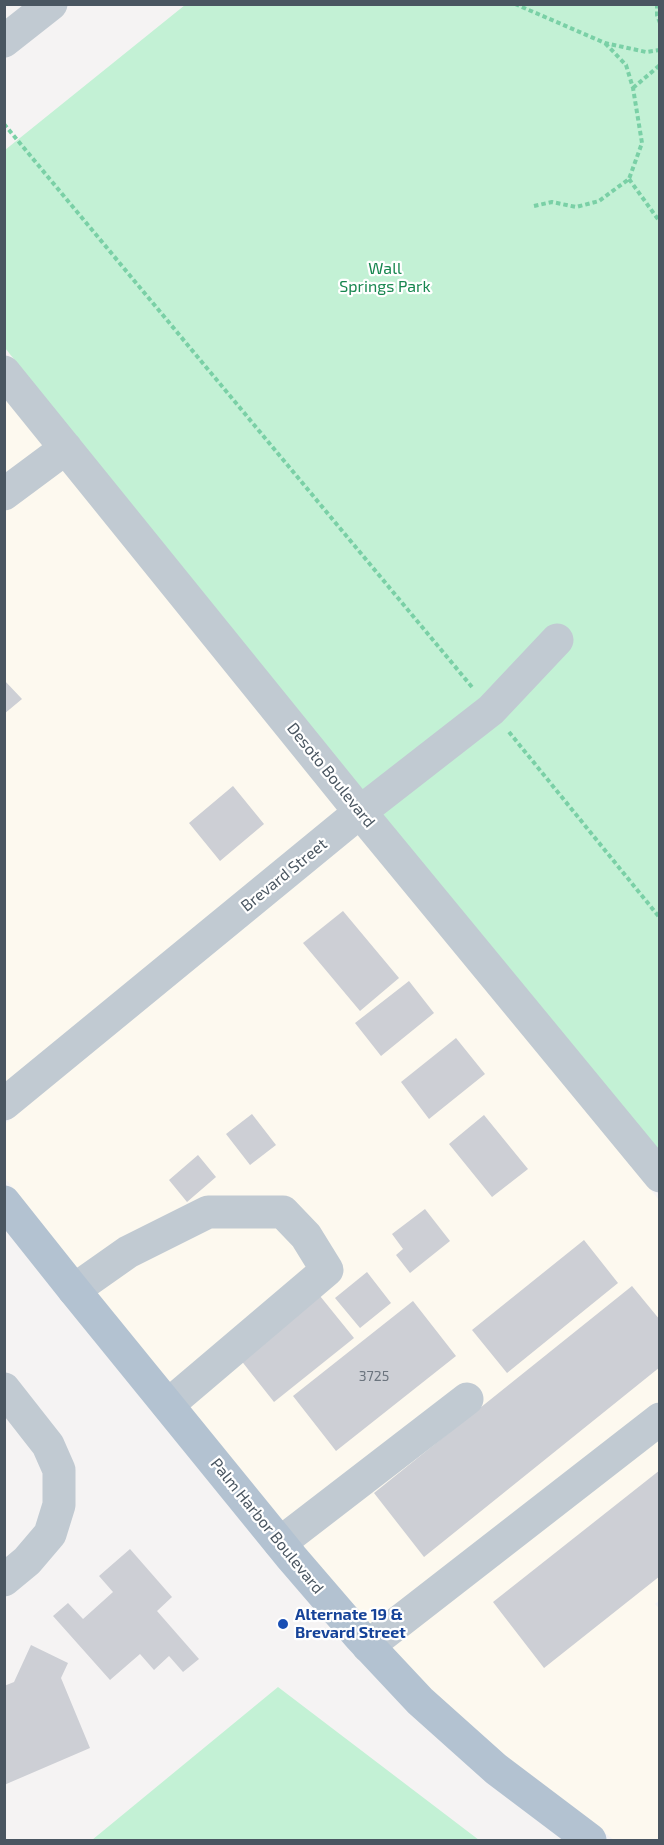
<!DOCTYPE html>
<style>
body{margin:0}
#map{position:relative;width:664px;height:1845px;overflow:hidden;background:#f5f3f3;font-family:"Exo 2",sans-serif}
canvas{display:block}
.frame{position:absolute;inset:0;border:6px solid #4a5661;pointer-events:none}
</style>
<div id="map">
<canvas width="664" height="1845"></canvas>
<div class="frame"></div>
</div>
<script>
const g = document.querySelector('canvas').getContext('2d');
g.lineJoin = 'round';
function paint(path, color) {
  g.fillStyle = color;
  g.fill(path, 'evenodd');
}
function poly(rows) {
  const path = new Path2D();
  for (const r of rows) {
    path.moveTo(r[0], r[1]);
    for (let i = 2; i < r.length; i += 2) path.lineTo(r[i], r[i + 1]);
  }
  return path;
}
function trace(path, color, width, dash) {
  g.strokeStyle = color;
  g.lineWidth = width;
  g.lineCap = dash ? 'butt' : 'round';
  g.setLineDash(dash || []);
  g.stroke(path);
}
function drawText(font, color, halo, rows, align = 'center') {
  g.font = font + ' "Exo 2",sans-serif';
  g.lineWidth = 4.5;
  g.setLineDash([]);
  g.textBaseline = 'middle';
  g.strokeStyle = halo;
  g.fillStyle = color;
  for (const [text, x, y, turn = 0] of rows) {
    g.save();
    g.translate(x, y);
    g.rotate((+turn || 0) * Math.PI / 180);
    g.textAlign = isNaN(turn) ? turn : align;
    if (halo) g.strokeText(text, 0, 0);
    g.fillText(text, 0, 0);
    g.restore();
  }
}
paint(poly([
 [4,396,339,809,4,1083],
 [359,834,659,1200,660,1600,655,1604,660,1609,659,1840,614,1840,506,1759,432,1692,372,1628,304,1550,87,1282,5,1178,5,1124]
]), '#fdf9ef');
paint(poly([
 [185,5,659,5,659,1152,362,791,5,348,5,150],
 [278,1687,479,1840,92,1840]
]), '#c3f1d5');
paint(poly([
 [4,680,22,699,4,714],
 [233,786,264,824,220,861,189,823],
 [343,911,399,978,360,1011,303,943],
 [409,981,434,1013,381,1056,355,1023],
 [456,1038,485,1074,429,1119,401,1082],
 [252,1114,276,1145,250,1165,226,1134],
 [484,1115,528,1169,492,1197,449,1144],
 [198,1155,216,1177,187,1202,169,1180],
 [425,1209,450,1241,410,1273,396,1255,403,1249,392,1234],
 [584,1240,618,1283,507,1373,472,1330],
 [367,1272,391,1303,360,1328,335,1298],
 [632,1286,660,1320,660,1367,424,1557,374,1493],
 [320,1296,354,1338,274,1402,240,1359],
 [413,1301,456,1356,336,1451,293,1396],
 [660,1470,660,1576,544,1668,493,1602],
 [130,1549,172,1597,157,1611,199,1659,183,1672,169,1656,154,1670,140,1654,110,1680,53,1616,68,1603,83,1619,113,1592,99,1576],
 [31,1645,68,1663,61,1678,90,1748,4,1785,4,1686,14,1682]
]), '#cdcfd5');
trace(poly([
 [515,4,605,43,646,52,660,50],
 [657,4,657,15,660,23],
 [633,88,660,65],
 [4,124,472,687],
 [629,179,660,222],
 [534,206,552,202,576,207,599,201,629,179,642,143,633,88,626,65,605,43],
 [509,732,660,918]
]), '#7ad0a6', 4, [4.5, 3]);
trace(poly([
 [4,41,51,4],
 [4,372,360,812,660,1176],
 [4,494,66,448],
 [4,1104,360,812,491,710,557,640],
 [74,1290,128,1252,208,1212,283,1212,306,1236,327,1270,168,1405],
 [4,1389,48,1445,59,1470,59,1505,50,1534,27,1561,4,1580],
 [280,1543,467,1399],
 [368,1646,660,1419]
]), '#c1cad2', 33);
trace(poly([
 [4,1202,74,1290,292,1558,360,1637,420,1701,496,1769,590,1840]
]), '#b3c2d1', 33);
for (const [x, y, r, color] of [
 [283,1624,6,"#1a4fb4"]
]) {
  const dot = new Path2D();
  dot.arc(x, y, r, 0, 2 * Math.PI);
  g.fillStyle = color;
  g.fill(dot);
  trace(dot, '#fff', 2);
}
drawText('14px', '#6b747e', null, [
 ["3725",374,1376]
]);
drawText('16px', '#17864f', '#fff', [
 ["Wall",385,269],
 ["Springs Park",385,287]
]);
drawText('16px', '#4a5661', '#fff', [
 ["Desoto Boulevard",331,775,51],
 ["Brevard Street",284,875,-39],
 ["Palm Harbor Boulevard",267,1526,51]
]);
drawText('bold 16px', '#164399', '#fff', [
 ["Alternate 19 &",295,1615],
 ["Brevard Street",295,1633]
], 'left');
</script>
